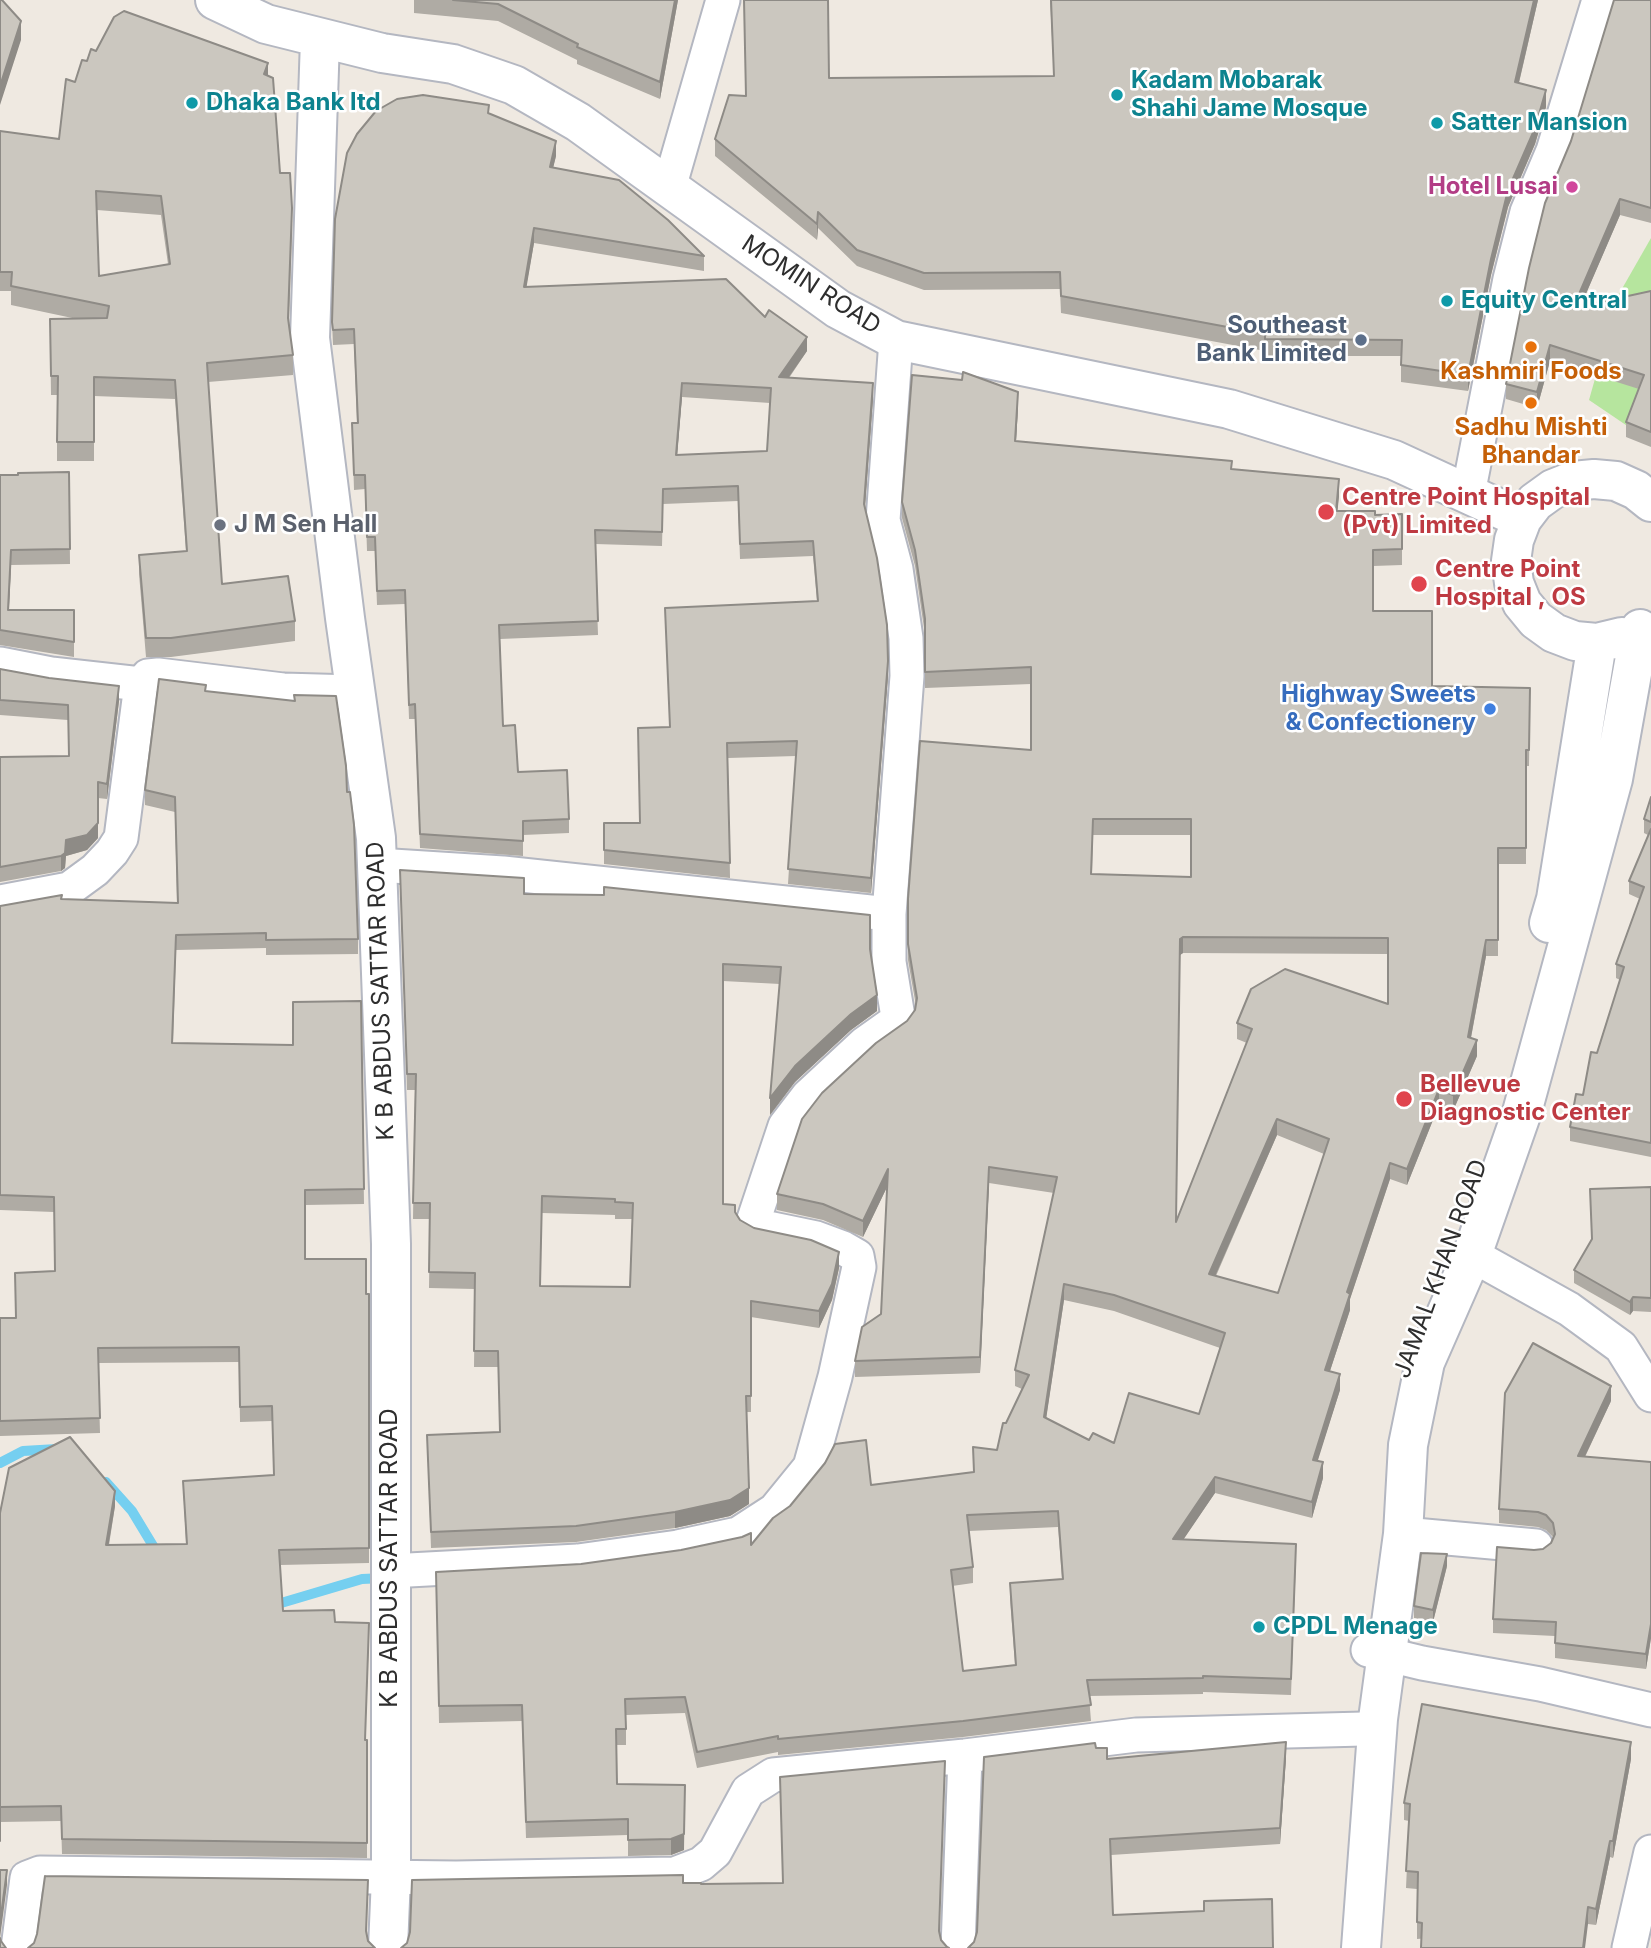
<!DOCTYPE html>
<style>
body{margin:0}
canvas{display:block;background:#efe9e1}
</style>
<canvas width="1651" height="1948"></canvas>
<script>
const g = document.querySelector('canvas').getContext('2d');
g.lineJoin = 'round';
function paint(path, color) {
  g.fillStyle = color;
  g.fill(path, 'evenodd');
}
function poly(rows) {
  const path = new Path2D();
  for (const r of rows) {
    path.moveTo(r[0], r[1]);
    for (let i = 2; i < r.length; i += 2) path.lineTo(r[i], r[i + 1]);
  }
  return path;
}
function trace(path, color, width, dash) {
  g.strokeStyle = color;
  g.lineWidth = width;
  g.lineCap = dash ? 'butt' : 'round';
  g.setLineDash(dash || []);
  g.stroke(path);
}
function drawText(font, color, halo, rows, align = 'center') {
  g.font = font + ' Inter,sans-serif';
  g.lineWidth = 5;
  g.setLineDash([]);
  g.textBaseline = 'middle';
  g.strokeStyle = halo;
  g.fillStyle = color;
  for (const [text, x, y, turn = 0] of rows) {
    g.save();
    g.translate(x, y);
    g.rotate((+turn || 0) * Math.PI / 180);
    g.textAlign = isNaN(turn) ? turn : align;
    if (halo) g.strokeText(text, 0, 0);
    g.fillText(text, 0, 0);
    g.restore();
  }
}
paint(poly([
 [1651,238,1651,442,1589,400,1619,294]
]), '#b6e59e');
trace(poly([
 [0,1463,23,1451,57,1449],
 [106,1482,132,1511,158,1554],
 [271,1606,362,1579,384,1578]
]), '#75cff0', 10);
const street = poly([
 [669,188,723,0],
 [1468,494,1510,279,1527,212,1553,151,1599,0],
 [0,664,51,674,141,684],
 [377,865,503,873,889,914],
 [0,902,69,889,95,870,112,852,121,838,141,684,148,676,158,675,283,690,355,692],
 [1472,1255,1569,1309,1621,1347,1651,1395],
 [1403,1534,1536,1546],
 [390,1571,578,1561,678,1547,738,1534,775,1510,810,1467,835,1377,859,1267,857,1256,843,1248,816,1238,758,1226,753,1222,785,1126,808,1096,864,1044,895,1022,898,1017,889,962,889,914,907,676,906,638,896,569,883,520,896,340],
 [1368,1650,1422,1663,1540,1684,1651,1710],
 [18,1948,27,1878,40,1873,456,1878,675,1874,701,1864,715,1852,748,1791,773,1775,965,1756,1136,1735,1363,1729],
 [958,1948,965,1756],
 [1629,1948,1651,1852]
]);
const secondary = poly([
 [215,0,266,24,382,53,453,64,514,85,578,122,838,309,896,340,1229,409,1394,460,1522,519],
 [320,39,310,338,345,618,376,838,391,1244,391,1877,388,1948],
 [1622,637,1597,643,1575,641,1554,633,1536,620,1522,603,1514,583,1511,561,1514,540,1522,519,1535,502,1553,489,1573,481,1594,479,1616,481,1636,490,1651,502],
 [1549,923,1556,899,1597,643],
 [1361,1948,1378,1719,1403,1534,1408,1445,1425,1362,1472,1255,1522,1112,1613,779,1640,629]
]);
trace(street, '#b4b7c1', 37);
trace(secondary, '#b4b7c1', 42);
trace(street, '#fff', 33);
trace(secondary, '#fff', 38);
paint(poly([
 [414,0,678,0,660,99,577,64,577,60,498,21,414,13],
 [1050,0,1538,0,1519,83,1546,107,1535,144,1508,207,1491,275,1468,391,1401,382,1401,356,1265,356,1265,351,1061,313,1060,289,924,290,857,266,818,228,817,240,715,156,715,139,746,96,829,78,1054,76],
 [1651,0,1651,223,1620,215,1580,307,1651,291,1651,447,1626,437,1626,422,1639,389,1550,361,1537,408,1506,399,1506,384,1571,141],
 [87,61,268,76,280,173,292,227,289,323,293,355,293,375,208,382,222,584,295,621,295,641,171,657,146,657,139,574,139,555,186,551,175,399,94,396,94,461,57,461,57,395,51,395,50,319,77,319,11,305,11,291,0,291,0,131,59,139,75,82],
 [97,210,161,215,168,264,99,276],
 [489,114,556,156,553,167,704,256,704,271,534,243,526,287,765,317,807,351,789,378,873,398,865,508,888,676,871,893,788,884,796,756,728,758,730,878,604,864,604,823,640,823,670,727,665,608,817,601,813,556,740,559,738,501,663,504,662,546,595,544,598,635,500,639,503,726,518,772,569,819,569,833,523,835,523,856,420,848,415,719,409,719,405,604,377,605,375,551,367,551,365,489,354,490,352,423,357,423,354,344,333,345,332,322],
 [682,397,770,403,767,451,677,455],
 [1018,408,1016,442,1232,469,1339,496,1337,511,1375,515,1402,514,1402,565,1373,566,1373,611,1432,686,1530,688,1529,766,1526,766,1526,864,1498,864,1498,956,1486,956,1471,1038,1477,1056,1453,1111,1439,1105,1407,1185,1390,1179,1350,1299,1350,1310,1330,1371,1340,1390,1317,1461,1323,1478,1312,1518,1215,1493,1183,1539,1296,1560,1291,1695,1203,1692,1203,1694,1089,1696,1091,1721,963,1737,778,1755,778,1752,697,1768,685,1713,626,1715,626,1745,616,1745,617,1784,684,1850,671,1855,628,1856,628,1835,526,1838,522,1721,439,1723,436,1572,581,1564,751,1545,871,1485,974,1472,973,1447,997,1450,1006,1423,1022,1389,1015,1386,1015,1370,1054,1193,989,1183,980,1373,855,1377,855,1361,881,1314,887,1187,863,1237,823,1220,777,1210,777,1194,915,1010,916,1006,908,960,908,899,1031,750,1031,684,925,688,925,635,915,566,902,518,902,502],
 [1093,835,1191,835,1191,877,1092,874],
 [1183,953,1388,954,1388,1004,1237,1023,1237,1039,1247,1043,1176,1221,1180,955],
 [1277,1135,1324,1154,1278,1293,1216,1276],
 [1064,1300,1114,1311,1220,1348,1199,1414,1114,1443,1089,1440,1046,1418],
 [1058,1527,1062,1579,1010,1583,1010,1599,1015,1665,963,1671,952,1586,973,1583,973,1567,969,1531],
 [69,472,70,564,11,565,9,610,74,610,74,657,0,645,0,475,18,475],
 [0,669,119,701,107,799,98,798,98,838,87,850,66,856,65,868,61,871,0,882,0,757,69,756,68,720,0,715],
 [206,691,347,792,358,939,358,954,266,955,266,948,176,950,173,1043,293,1045,361,1001,364,1204,305,1205,305,1259,366,1294,369,1294,369,1563,280,1565,283,1611,335,1622,369,1638,365,1740,367,1740,367,1858,62,1854,61,1821,0,1822,0,1513,115,1506,109,1545,186,1544,183,1481,274,1475,272,1421,240,1422,239,1362,98,1363,100,1433,0,1436,0,1318,16,1318,55,1271,54,1212,0,1210,0,906,62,899,177,903,175,812,145,805,145,790],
 [1651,797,1651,1157,1570,1141,1570,1127,1583,1095,1620,980,1616,978,1616,964,1640,899,1629,894,1629,881,1648,835,1644,833,1644,819],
 [400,870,524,894,870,949,877,1011,851,1030,795,1082,770,1115,780,984,723,981,723,1204,735,1212,740,1220,754,1228,839,1268,832,1300,819,1328,751,1317,751,1412,746,1412,749,1504,730,1516,675,1528,576,1542,431,1548,427,1435,500,1432,498,1367,474,1367,475,1289,429,1288,430,1219,413,1219,415,1090,407,1090],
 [542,1213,615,1215,615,1219,632,1219,630,1287,540,1286],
 [1651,1187,1651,1312,1633,1311,1630,1315,1574,1283,1574,1270],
 [1611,1401,1585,1457,1651,1462,1651,1638,1646,1669,1555,1658,1555,1636,1493,1633,1493,1619,1534,1550,1543,1549,1551,1543,1553,1537,1546,1530,1538,1527,1499,1523,1499,1509],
 [1447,1566,1433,1622,1414,1618,1414,1606],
 [1096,1748,1107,1759,1286,1758,1280,1844,1111,1855,1113,1915,974,1942],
 [1631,1759,1613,1858,1610,1857,1596,1925,1588,1924,1417,1939,1417,1889,1406,1888,1409,1821,1404,1820,1404,1803]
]), '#afaba4');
paint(poly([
 [675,0,678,0,660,99,660,82],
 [1534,0,1538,0,1515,99,1515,82],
 [21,21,21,40,0,105,0,86],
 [268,63,268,83,264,74],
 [1546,90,1546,107,1535,144,1508,207,1491,275,1468,391,1468,375,1491,259,1508,190],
 [556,141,556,156,550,181,550,167],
 [1620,199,1620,215,1573,324,1573,308],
 [818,212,818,228,817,240,817,224],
 [534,228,534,243,524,302,524,287],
 [807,337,807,351,779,391,779,377],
 [1550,345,1550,361,1537,408,1537,392],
 [682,383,682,397,676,470,676,455],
 [873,383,873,398,864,519,864,504],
 [1018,392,1018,408,1015,457,1015,441],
 [1339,479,1339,496,1336,527,1336,511],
 [11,550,11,565,8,625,8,610],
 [888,661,888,676,871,893,871,878],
 [119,686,119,701,107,799,107,784],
 [98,823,98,838,87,850,66,856,65,868,61,871,61,856,66,840],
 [1183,937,1183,953,1180,955,1180,939],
 [1486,940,1486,956,1468,1053,1468,1037],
 [877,995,877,1011,851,1030,795,1082,770,1115,770,1098,795,1066,851,1014],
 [1477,1040,1477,1056,1453,1111,1453,1095],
 [1439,1089,1439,1105,1407,1185,1407,1169],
 [1277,1119,1277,1135,1209,1290,1209,1274],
 [1390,1163,1390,1179,1350,1299,1350,1310,1325,1386,1325,1370,1347,1292],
 [989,1167,989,1183,980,1373,980,1357],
 [888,1169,888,1185,863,1237,863,1221],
 [839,1252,839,1268,832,1300,819,1328,819,1311],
 [1064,1284,1064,1300,1044,1433,1044,1417],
 [1633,1297,1633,1311,1630,1315,1630,1302],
 [1340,1374,1340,1390,1313,1476,1313,1460],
 [1611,1386,1611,1401,1578,1471,1578,1456],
 [1323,1462,1323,1478,1312,1518,1312,1502],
 [1215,1477,1215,1493,1173,1555,1173,1539],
 [749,1488,749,1504,730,1516,675,1528,675,1512],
 [115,1491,115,1506,106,1560,106,1545],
 [1447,1554,1447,1566,1433,1622,1433,1610],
 [1651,1624,1651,1638,1646,1669,1646,1654],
 [1286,1742,1286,1758,1280,1844,1280,1828],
 [1631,1742,1631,1759,1613,1858,1613,1841],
 [685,1785,684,1850,671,1855,671,1839],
 [1610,1841,1610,1857,1596,1925,1596,1909],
 [7,1870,7,1885,0,1938,0,1923],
 [1588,1907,1588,1924,1585,1948,1583,1948]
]), '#8e8b86');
const building = poly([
 [0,0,2,0,21,21,0,86,0,0],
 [453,0,675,0,660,82,577,47,578,44,498,4,453,0],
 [744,0,828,0,829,78,1054,76,1051,0,1534,0,1515,82,1546,90,1535,128,1508,190,1491,259,1468,375,1401,365,1402,340,1265,339,1265,334,1061,296,1060,272,924,273,857,250,818,212,817,224,715,139,729,95,746,96,744,0],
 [1614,0,1651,0,1651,208,1620,199,1573,308,1651,291,1651,432,1626,422,1644,375,1550,345,1537,392,1506,384,1529,268,1545,203,1571,141,1614,0],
 [124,11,268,63,264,74,273,78,280,173,290,173,292,208,288,318,293,355,207,363,222,584,288,576,295,621,171,638,146,638,139,555,187,551,175,380,94,377,94,442,57,442,58,376,51,376,50,319,107,318,109,306,11,286,12,272,0,272,0,131,59,139,66,79,75,82,82,60,87,61,91,49,96,51,114,17,124,11],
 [96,191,161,196,170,264,99,276,96,191],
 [423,95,489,105,488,113,556,141,550,167,619,180,668,220,704,256,534,228,524,287,726,279,765,317,769,310,807,337,779,377,873,383,864,504,877,558,887,625,888,661,871,878,788,869,797,741,727,743,730,863,604,850,604,823,640,823,638,728,670,727,665,608,818,601,813,541,740,544,738,486,663,489,662,532,595,530,598,621,499,625,503,726,515,725,518,772,567,770,569,819,523,821,523,841,420,834,415,704,409,705,405,590,377,591,375,537,367,537,365,475,354,475,352,423,358,423,354,329,333,330,332,322,335,219,347,153,357,134,376,111,397,99,423,95],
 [682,383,771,388,767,451,676,455,682,383],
 [963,372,1018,392,1015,441,1232,461,1231,469,1339,479,1336,511,1375,511,1375,515,1402,514,1402,549,1373,550,1373,611,1432,611,1432,686,1530,688,1529,750,1526,750,1526,848,1498,848,1498,940,1486,940,1468,1037,1477,1040,1453,1095,1439,1089,1407,1169,1390,1163,1347,1292,1350,1294,1325,1370,1340,1374,1313,1460,1323,1462,1312,1502,1215,1477,1173,1539,1296,1544,1291,1679,1203,1676,1203,1678,1087,1680,1091,1705,963,1721,778,1739,778,1736,697,1752,685,1697,625,1699,626,1729,616,1729,617,1784,685,1785,684,1834,671,1839,628,1840,628,1819,526,1822,522,1705,439,1706,436,1572,581,1564,681,1550,742,1537,751,1533,751,1545,773,1518,790,1506,825,1463,835,1444,866,1440,871,1485,974,1472,973,1447,997,1450,1003,1423,1006,1423,1029,1375,1015,1370,1057,1177,989,1167,980,1357,855,1361,862,1327,881,1314,888,1169,863,1221,823,1204,777,1194,802,1119,822,1093,876,1043,907,1021,915,1010,917,998,908,944,908,899,920,741,1031,750,1031,667,925,672,925,619,915,550,902,502,912,375,962,380,963,372],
 [1093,819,1191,819,1191,877,1091,874,1093,819],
 [1183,937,1388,938,1388,1004,1285,969,1251,989,1237,1023,1252,1029,1176,1222,1180,939,1183,937],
 [1277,1119,1329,1139,1278,1293,1209,1274,1277,1119],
 [1064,1284,1114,1295,1225,1333,1199,1414,1129,1393,1114,1443,1093,1433,1089,1440,1044,1417,1064,1284],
 [1058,1511,1063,1579,1010,1583,1016,1665,963,1671,951,1570,973,1567,967,1515,1058,1511],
 [69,472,70,549,11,550,8,610,74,610,74,642,0,630,0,475,18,475,18,473,69,472],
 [0,669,49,678,119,686,107,784,98,782,98,823,87,835,66,840,65,853,61,856,0,867,0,757,69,756,68,705,0,700,0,669],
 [159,679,206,685,205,691,295,701,294,695,336,696,346,766,347,792,350,792,354,825,358,939,266,940,266,933,176,935,172,1043,293,1045,293,1002,361,1001,364,1189,305,1190,305,1259,366,1259,366,1294,369,1294,369,1548,279,1550,283,1611,334,1610,335,1622,369,1623,365,1740,367,1740,367,1843,62,1839,61,1806,0,1807,0,1841,0,1513,9,1468,70,1437,115,1491,106,1545,187,1544,183,1481,274,1475,272,1406,240,1407,239,1347,98,1348,100,1418,0,1421,0,1318,16,1318,15,1273,55,1271,54,1197,0,1195,0,906,62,895,61,899,178,903,175,797,145,790,159,679],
 [1651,797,1651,822,1644,819,1651,797],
 [1651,829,1651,1143,1570,1127,1576,1094,1583,1095,1591,1052,1597,1053,1624,967,1616,964,1644,887,1629,881,1651,829],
 [400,870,524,878,524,894,604,895,604,887,870,915,870,949,877,995,851,1014,795,1066,770,1098,781,967,723,964,723,1204,735,1205,735,1212,740,1220,754,1228,811,1240,839,1252,832,1284,819,1311,751,1301,751,1396,746,1396,749,1488,730,1500,675,1512,576,1526,431,1532,427,1435,500,1432,498,1351,474,1351,475,1273,429,1272,430,1203,413,1203,416,1074,407,1074,400,870],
 [542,1196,615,1199,615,1202,633,1203,630,1287,540,1286,542,1196],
 [1651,1187,1651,1298,1633,1297,1630,1302,1574,1270,1592,1239,1590,1189,1651,1187],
 [1533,1343,1611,1386,1578,1456,1651,1462,1651,1624,1646,1654,1555,1643,1556,1622,1493,1619,1497,1547,1534,1550,1543,1549,1551,1543,1555,1534,1553,1523,1546,1515,1538,1512,1499,1509,1505,1393,1533,1343],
 [1421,1553,1447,1554,1433,1610,1414,1606,1421,1553],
 [1422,1704,1631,1742,1613,1841,1610,1841,1596,1909,1588,1907,1583,1948,1421,1948,1422,1923,1417,1922,1418,1872,1406,1871,1410,1804,1404,1803,1422,1704],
 [1286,1742,1280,1828,1110,1839,1113,1915,1204,1911,1204,1901,1272,1899,1273,1948,968,1948,974,1942,977,1932,984,1757,1095,1743,1096,1748,1107,1748,1107,1759,1286,1742],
 [945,1761,939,1931,941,1940,947,1947,949,1948,401,1948,407,1943,410,1932,412,1880,683,1875,683,1883,701,1883,701,1884,783,1883,780,1777,945,1761],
 [0,1870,7,1870,0,1923,0,1870],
 [45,1876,368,1880,366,1931,368,1941,375,1948,28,1948,34,1943,37,1934,45,1876],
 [0,1938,1,1941,6,1948,0,1948,0,1938]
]);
paint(building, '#cbc7bf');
trace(building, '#8e8b86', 2);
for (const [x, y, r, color] of [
 [1117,95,7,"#0f9aa8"],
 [192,103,7,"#0f9aa8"],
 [1437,123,7,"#0f9aa8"],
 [1572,187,7,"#d1479c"],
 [1447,301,7,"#0f9aa8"],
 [1361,340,7,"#5c6f8a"],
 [1531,347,7,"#e8710a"],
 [1531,403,7,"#e8710a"],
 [1326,512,9,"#e0444e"],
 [220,525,7,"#6b7280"],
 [1419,584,9,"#e0444e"],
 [1490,709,7,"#3f7fe0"],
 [1404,1099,9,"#e0444e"],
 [1259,1627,7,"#0f9aa8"]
]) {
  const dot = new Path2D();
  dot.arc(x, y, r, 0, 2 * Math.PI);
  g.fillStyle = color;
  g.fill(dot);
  trace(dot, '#fff', 2.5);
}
drawText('bold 24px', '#0d838f', '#fff', [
 ["Kadam Mobarak",1131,81],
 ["Shahi Jame Mosque",1131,109],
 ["Dhaka Bank ltd",206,103],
 ["Satter Mansion",1451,123],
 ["Equity Central",1461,301],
 ["CPDL Menage",1273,1627]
], 'left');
drawText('bold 24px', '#b23c85', '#fff', [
 ["Hotel Lusai",1558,187]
], 'right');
drawText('24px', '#2e2e2e', '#fff', [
 ["MOMIN ROAD",811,285,33],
 ["K B ABDUS SATTAR ROAD",381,991,-92],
 ["JAMAL KHAN ROAD",1441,1269,-70],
 ["K B ABDUS SATTAR ROAD",390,1558,-90]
]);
drawText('bold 24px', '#4e5e75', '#fff', [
 ["Southeast",1347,326],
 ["Bank Limited",1347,354]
], 'right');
drawText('bold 24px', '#c56008', '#fff', [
 ["Kashmiri Foods",1531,372],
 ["Sadhu Mishti",1531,428],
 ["Bhandar",1531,456]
]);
drawText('bold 24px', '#be3a42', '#fff', [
 ["Centre Point Hospital",1342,498],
 ["(Pvt) Limited",1342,526],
 ["Centre Point",1435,570],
 ["Hospital , OS",1435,598],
 ["Bellevue",1420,1085],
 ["Diagnostic Center",1420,1113]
], 'left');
drawText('bold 24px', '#5b616d', '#fff', [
 ["J M Sen Hall",234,525]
], 'left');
drawText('bold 24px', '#366cbe', '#fff', [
 ["Highway Sweets",1476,695],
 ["& Confectionery",1476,723]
], 'right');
</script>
